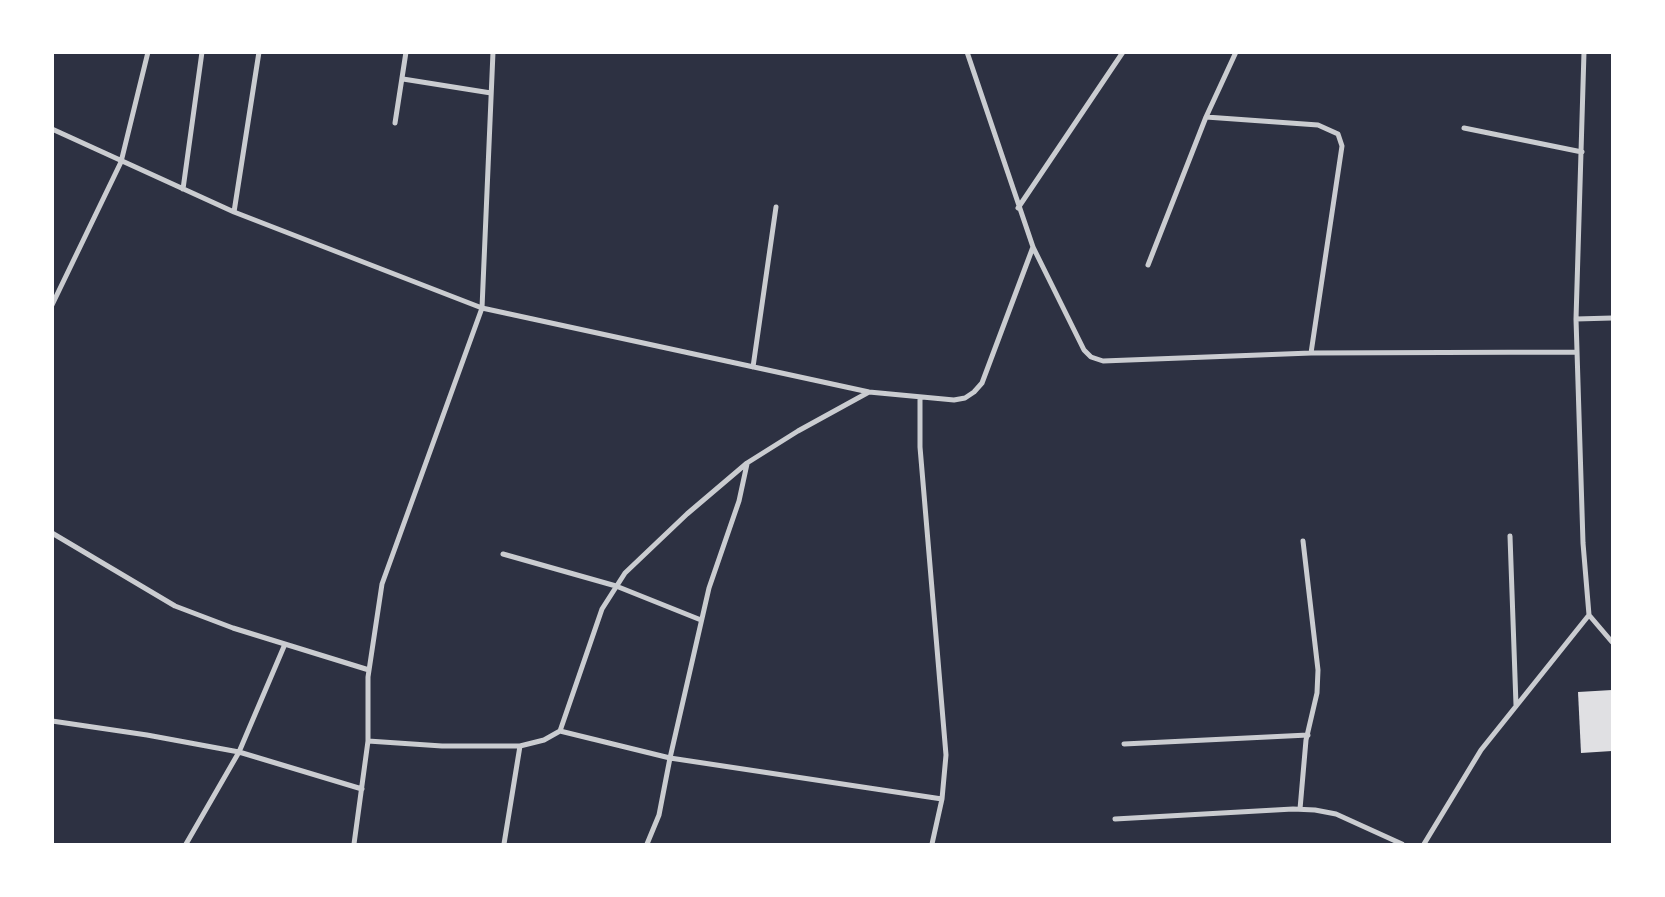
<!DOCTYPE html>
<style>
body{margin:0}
#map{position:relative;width:1665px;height:897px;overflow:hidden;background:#2d3142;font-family:"Work Sans",sans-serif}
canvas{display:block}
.frame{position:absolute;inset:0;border:54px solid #fff;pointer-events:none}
</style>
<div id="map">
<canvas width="1665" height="897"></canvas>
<div class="frame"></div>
</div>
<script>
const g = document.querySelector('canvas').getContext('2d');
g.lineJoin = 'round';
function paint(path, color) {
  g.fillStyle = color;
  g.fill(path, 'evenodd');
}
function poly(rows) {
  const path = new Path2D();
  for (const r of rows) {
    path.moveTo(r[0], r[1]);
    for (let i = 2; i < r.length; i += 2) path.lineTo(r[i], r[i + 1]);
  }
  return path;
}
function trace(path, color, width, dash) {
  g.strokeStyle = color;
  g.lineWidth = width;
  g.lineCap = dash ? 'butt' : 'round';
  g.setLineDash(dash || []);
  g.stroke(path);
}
paint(poly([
 [1612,690,1612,751,1581,753,1578,692]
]), '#e0e0e3');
trace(poly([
 [967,52,1033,247,1084,350,1091,357,1103,361,1311,353,1576,352],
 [1584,52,1576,319,1583,543,1589,615,1612,642],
 [403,79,491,93],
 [1206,117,1318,125,1338,134,1342,146,1311,353],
 [395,123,406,52],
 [1464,128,1582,152],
 [52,129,234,212,482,308,869,392,954,400,965,398,974,392,982,383,1033,247],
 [183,189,202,52],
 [1018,208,1123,52],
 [234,212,259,52],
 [1148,265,1206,117,1236,52],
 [52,305,121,162,148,52],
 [1576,319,1612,318],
 [753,367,776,207],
 [920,398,920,447,946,755,942,799,932,844],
 [52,533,175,606,233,628,369,670],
 [1510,536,1516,705],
 [503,554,616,586,701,620],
 [52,721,147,735,239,752,362,789],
 [560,731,670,758,942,799],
 [368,741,442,746,520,746,544,740,560,731,602,609,625,573,687,514,747,463,798,431,869,392],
 [1124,744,1308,735],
 [1300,809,1306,740,1317,693,1318,670,1303,541],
 [1115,819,1293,809,1315,810,1336,814,1402,844],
 [186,844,239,752,285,644],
 [354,844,368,741,368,677,382,584,482,308,493,52],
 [504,844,520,746],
 [647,844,659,815,670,758,709,588,739,501,747,464],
 [1424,844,1481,750,1589,615]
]), '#caccd0', 5);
</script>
